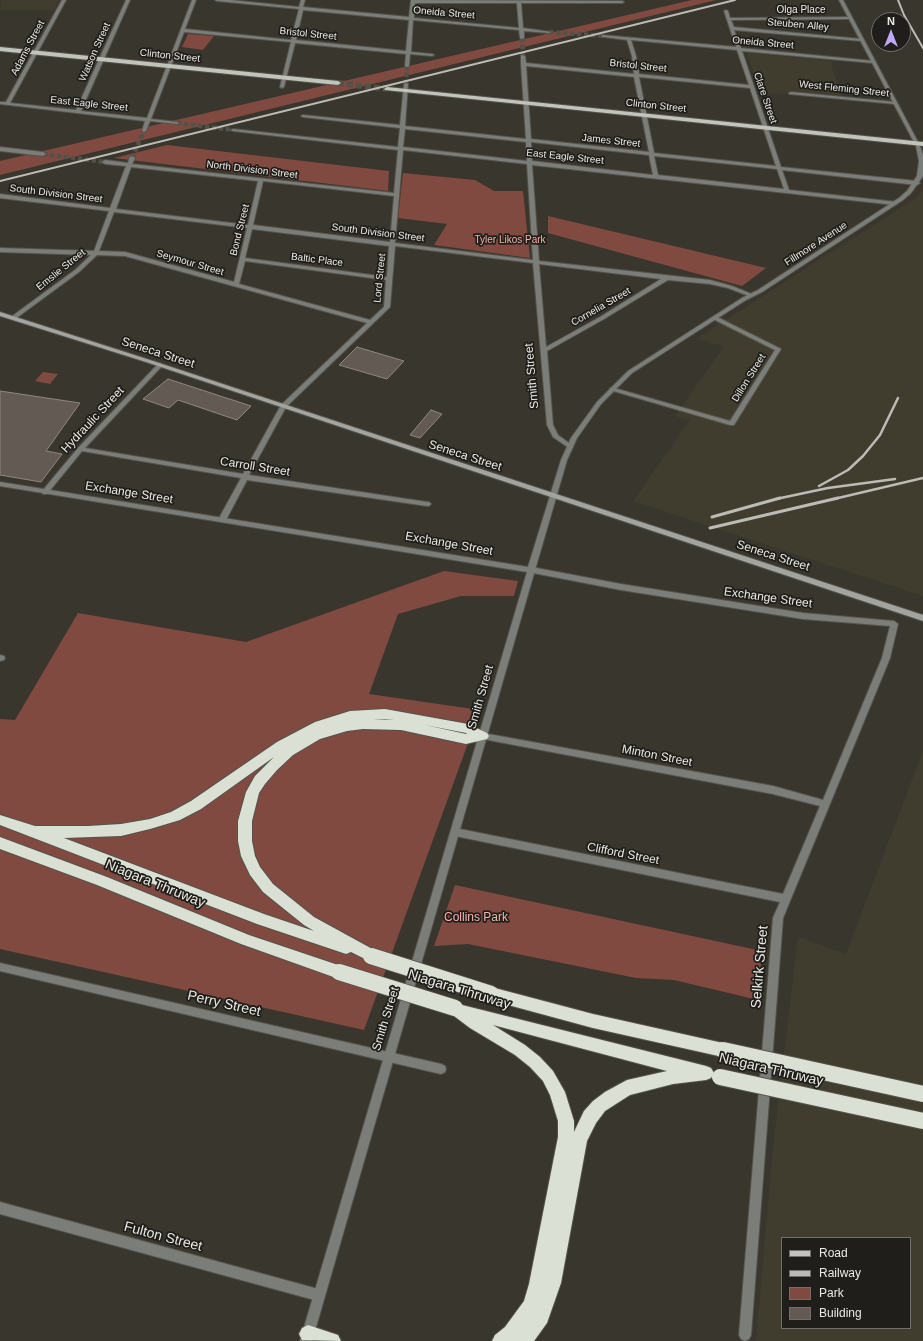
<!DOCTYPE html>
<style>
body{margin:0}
#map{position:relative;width:923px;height:1341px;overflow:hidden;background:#39362e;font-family:Arial,sans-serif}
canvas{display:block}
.legend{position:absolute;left:781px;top:1237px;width:130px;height:92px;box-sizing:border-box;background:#1f1e1a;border:1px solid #706f6a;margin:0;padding:5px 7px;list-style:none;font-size:12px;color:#eae9e3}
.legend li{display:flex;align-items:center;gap:8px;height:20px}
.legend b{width:20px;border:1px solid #706f6a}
.north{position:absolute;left:871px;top:12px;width:40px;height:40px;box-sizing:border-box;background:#1f1e1a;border:1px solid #706f6a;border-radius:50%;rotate:0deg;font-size:11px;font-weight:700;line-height:16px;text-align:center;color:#eae9e3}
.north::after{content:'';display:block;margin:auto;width:14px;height:18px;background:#bda9f5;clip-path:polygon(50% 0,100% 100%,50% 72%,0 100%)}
</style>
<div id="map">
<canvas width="923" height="1341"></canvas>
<ul class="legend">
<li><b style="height:5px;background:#c0c4bb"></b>Road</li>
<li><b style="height:5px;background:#bdbbb5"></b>Railway</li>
<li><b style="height:11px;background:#814a40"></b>Park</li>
<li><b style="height:11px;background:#625a53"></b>Building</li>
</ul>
<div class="north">N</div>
</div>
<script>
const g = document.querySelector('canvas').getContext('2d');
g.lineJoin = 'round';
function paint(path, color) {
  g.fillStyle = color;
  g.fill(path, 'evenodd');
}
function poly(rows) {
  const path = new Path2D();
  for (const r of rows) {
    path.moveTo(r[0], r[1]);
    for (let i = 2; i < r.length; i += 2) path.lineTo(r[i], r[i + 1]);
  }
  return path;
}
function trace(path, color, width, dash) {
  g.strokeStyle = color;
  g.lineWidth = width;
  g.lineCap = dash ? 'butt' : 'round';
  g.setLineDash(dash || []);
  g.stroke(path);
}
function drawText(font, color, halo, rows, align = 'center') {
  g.font = font + ' Arial,sans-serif';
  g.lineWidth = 3.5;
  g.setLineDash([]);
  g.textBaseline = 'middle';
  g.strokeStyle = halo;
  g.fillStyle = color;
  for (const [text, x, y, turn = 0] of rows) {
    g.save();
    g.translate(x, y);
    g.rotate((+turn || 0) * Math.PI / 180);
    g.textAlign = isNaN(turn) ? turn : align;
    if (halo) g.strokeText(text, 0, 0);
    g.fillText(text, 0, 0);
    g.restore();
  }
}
paint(poly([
 [1,0,59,0,54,10,0,10],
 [747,53,832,61,832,68,842,96,808,93,807,96,770,93,770,94,760,94],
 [923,191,923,596,633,501,690,420,675,416,724,346,696,339,913,200],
 [923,751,923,1341,756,1341,773,1148,798,937,846,954],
 [782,1238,910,1238,910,1328,782,1328]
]), '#413d2e');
paint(poly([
 [692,0,716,0,0,175,0,161],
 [188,34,214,36,203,50,182,47],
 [167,145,389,171,388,191,114,158],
 [403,173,475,180,494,191,523,191,530,258,434,245,447,224,398,218],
 [548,216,766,268,742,286,548,233],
 [43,372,58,374,50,384,35,381],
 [444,571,518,581,514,596,461,596,398,614,369,694,480,710,364,1030,0,949,0,719,15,720,78,613,246,642],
 [455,885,762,951,758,1000,674,980,636,978,468,944,434,946]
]), '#814a40');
const building = poly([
 [357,347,404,361,387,379,339,365,357,347],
 [168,379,251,406,237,420,178,400,169,408,143,399,168,379],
 [0,391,80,403,46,451,62,454,41,482,0,475,0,391],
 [431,410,442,414,420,438,410,435,431,410]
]);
paint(building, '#625a53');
trace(building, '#8f8780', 1);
trace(poly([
 [549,32,604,36],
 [522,38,523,56],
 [406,84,407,66],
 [177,123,233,130],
 [43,154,105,162],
 [132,158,144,131]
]), '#545149', 4.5, [4.5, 2.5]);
trace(poly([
 [338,83,387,89]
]), '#545149', 6, [6, 3]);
const minor = poly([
 [62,0,66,0,10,103,76,110,126,0,130,0,81,111,147,118,192,0,196,0,185,29,291,40,299,9,217,1,215,0,230,0,299,7,301,0,305,0,303,7,409,17,411,0,622,1,624,2,622,3,521,3,523,28,551,32,549,33,524,31,524,38,522,39,520,38,519,30,413,20,411,52,432,54,434,55,432,56,410,54,409,66,407,67,405,66,406,54,295,43,284,87,282,88,280,87,291,42,184,32,151,119,177,122,179,123,177,124,150,121,146,131,144,132,142,131,145,121,0,104,0,102,6,102,62,0],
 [415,3,517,3,519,28,414,18,415,3],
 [303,10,409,20,406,51,296,40,303,10],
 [726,10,728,11,730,18,852,17,852,18,850,19,731,20,734,27,861,39,863,40,861,41,734,30,741,48,873,61,875,62,873,63,742,51,781,167,917,181,920,183,917,185,782,170,789,190,897,202,897,204,895,205,532,165,539,261,710,280,732,286,754,295,749,296,728,288,710,284,668,280,604,319,547,351,553,425,558,435,573,446,573,448,569,448,553,437,547,425,533,263,395,246,390,307,286,407,249,475,427,502,429,502,431,504,429,506,427,506,247,480,226,520,222,522,218,520,241,478,82,451,47,494,43,494,42,492,43,490,78,448,158,364,160,363,163,365,162,366,85,448,243,474,281,405,367,323,125,256,97,255,79,272,15,319,11,319,11,317,75,270,91,255,0,252,0,248,94,251,109,211,0,198,0,194,110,208,126,166,105,164,102,162,105,160,128,163,129,158,132,156,135,158,132,164,394,193,398,150,233,131,231,130,233,129,398,147,400,128,303,117,301,116,303,115,400,125,404,84,406,83,408,84,405,126,526,139,521,64,521,55,525,56,526,63,634,74,632,56,627,40,604,37,602,37,602,35,736,47,724,11,726,10],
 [631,40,737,50,749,85,639,74,636,56,631,40],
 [526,66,634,77,649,152,531,139,526,66],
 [639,77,750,88,776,166,654,153,639,77],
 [405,129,526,142,527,161,403,147,405,129],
 [531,142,649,155,653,175,532,161,531,142],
 [403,150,527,164,533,260,395,243,403,150],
 [654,156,777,169,784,189,658,175,654,156],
 [131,167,258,181,248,225,116,209,131,167],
 [263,181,394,196,390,242,253,225,263,181],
 [114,212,247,228,234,282,125,252,99,251,114,212],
 [252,229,389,246,387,277,245,258,252,229],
 [245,261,386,280,384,307,370,320,239,284,245,261],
 [539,264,661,279,600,317,546,347,539,264],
 [791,92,895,102,897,103,895,104,789,94,789,93,791,92],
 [0,147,43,152,46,154,43,156,0,151,0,147],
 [715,316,781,349,734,425,730,425,610,390,610,388,614,388,730,421,775,350,713,319,713,317,715,316],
 [531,567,621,584,803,613,894,621,898,624,890,658,783,918,751,1335,749,1339,745,1341,741,1339,739,1335,773,918,780,902,455,836,452,835,451,832,452,829,455,828,783,894,820,806,773,794,483,739,480,738,479,736,480,734,483,733,773,786,823,800,882,658,890,626,803,619,621,590,528,572,527,570,528,568,531,567],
 [0,655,4,656,5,658,4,660,0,661,0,655],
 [0,963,441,1064,445,1066,446,1069,445,1072,441,1074,0,971,0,963],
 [0,1202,318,1289,322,1291,324,1295,322,1299,318,1301,0,1214,0,1202]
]);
const tertiary = poly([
 [839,0,843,0,920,146,923,155,923,176,911,193,903,200,762,292,746,300,632,373,601,404,577,438,567,460,535,570,312,1341,300,1341,527,572,0,486,0,482,528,567,561,460,571,438,597,402,628,371,742,298,758,290,899,198,907,191,917,176,919,161,916,146,839,0]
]);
const secondary = poly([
 [0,312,150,360,923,615,923,621,146,362,0,316,0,312]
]);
const primary = poly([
 [0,47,338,81,341,83,338,85,0,51,0,47],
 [387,87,923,142,923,146,385,90,384,89,387,87]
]);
const motorway = poly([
 [385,709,468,724,487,733,489,736,487,739,466,744,401,730,363,729,347,731,320,739,293,755,277,770,265,784,259,793,252,821,252,841,255,856,260,867,273,884,314,917,376,951,378,956,376,961,371,962,351,952,346,954,257,924,0,825,0,815,35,826,88,826,121,824,150,819,171,812,191,801,277,742,315,722,350,711,385,709],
 [373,719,385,719,394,720,373,719],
 [425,725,466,733,467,734,466,734,425,725],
 [274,757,255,776,246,792,238,821,238,841,241,856,250,875,263,892,304,925,314,931,264,914,64,838,121,836,150,829,180,820,201,809,274,757],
 [0,837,107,877,249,935,344,967,346,972,344,977,339,979,241,944,97,885,0,849,0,837],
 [491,987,593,1014,723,1043,728,1045,731,1050,728,1055,723,1057,593,1028,486,999,484,994,486,989,491,987],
 [455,1001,462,1005,706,1066,711,1068,714,1073,711,1078,706,1080,673,1084,630,1095,605,1111,596,1123,587,1141,561,1283,547,1323,534,1341,492,1341,495,1335,505,1327,524,1301,529,1284,558,1137,558,1121,550,1095,543,1081,530,1067,515,1055,470,1028,450,1013,448,1008,450,1003,455,1001],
 [493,1025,667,1071,627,1080,605,1092,593,1101,584,1111,574,1132,574,1121,565,1092,553,1071,540,1057,525,1045,493,1025],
 [308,1325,338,1335,341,1341,302,1340,299,1334,302,1328,308,1325]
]);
trace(minor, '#55534b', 2);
trace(tertiary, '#55534b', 2);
trace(secondary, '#55534b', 2);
trace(primary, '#55534b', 2);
trace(motorway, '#55534b', 2);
paint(minor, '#7b7d79');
paint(tertiary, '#7b7d79');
paint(secondary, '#a2a59f');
paint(primary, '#c0c4bb');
paint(motorway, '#dbe0d5');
trace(poly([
 [898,0,904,15,923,48],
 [0,181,735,0]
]), '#bdbbb5', 2);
trace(poly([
 [819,486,848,470,863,456,880,435,898,398],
 [776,499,828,488,895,479],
 [834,499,923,478]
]), '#bdbbb5', 2.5);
trace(poly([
 [712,517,780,498],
 [710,528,838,498]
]), '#bdbbb5', 3);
const motorwayBridge = poly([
 [371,956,491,994],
 [339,972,455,1008],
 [723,1050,923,1094],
 [720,1077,923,1121]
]);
trace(motorwayBridge, '#55534b', 18, []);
trace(motorwayBridge, '#dbe0d5', 16);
drawText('10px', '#eae9e3', '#1f1e1a', [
 ["Olga Place",801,10],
 ["Oneida Street",444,13,5],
 ["Steuben Alley",798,25,5],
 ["Bristol Street",308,34,6],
 ["Oneida Street",763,43,5],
 ["Adams Street",28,48,-62],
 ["Watson Street",95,52,-66],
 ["Clinton Street",170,56,6],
 ["Bristol Street",638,66,6],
 ["West Fleming Street",844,89,6],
 ["Clare Street",765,98,71],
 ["East Eagle Street",89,104,6],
 ["Clinton Street",656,106,6],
 ["James Street",611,141,6],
 ["East Eagle Street",565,157,6],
 ["North Division Street",252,170,7],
 ["South Division Street",56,194,7],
 ["Bond Street",240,230,-76],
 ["South Division Street",378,233,7],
 ["Fillmore Avenue",816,244,-33],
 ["Baltic Place",317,260,7],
 ["Seymour Street",190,263,16],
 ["Emslie Street",61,270,-39],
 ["Lord Street",380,278,-84],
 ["Cornelia Street",601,307,-30],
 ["Dillon Street",749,378,-58]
]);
drawText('10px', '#f4b4a8', '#1f1e1a', [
 ["Tyler Likos Park",510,240]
]);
drawText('12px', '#eae9e3', '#1f1e1a', [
 ["Seneca Street",158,353,18],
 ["Smith Street",532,376,-95],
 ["Hydraulic Street",93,420,-47],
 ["Seneca Street",465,456,18],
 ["Carroll Street",255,467,9],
 ["Exchange Street",129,493,9],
 ["Exchange Street",449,544,10],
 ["Seneca Street",773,556,18],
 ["Exchange Street",768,598,8],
 ["Smith Street",481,697,-74],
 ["Minton Street",657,756,11],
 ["Clifford Street",623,854,11],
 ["Smith Street",386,1019,-73]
]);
drawText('12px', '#f4b4a8', '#1f1e1a', [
 ["Collins Park",476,918]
]);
drawText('14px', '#eae9e3', '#1f1e1a', [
 ["Niagara Thruway",155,884,22],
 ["Selkirk Street",760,967,-85],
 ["Niagara Thruway",459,990,17],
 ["Perry Street",224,1004,13],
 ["Niagara Thruway",771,1070,13],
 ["Fulton Street",163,1237,15]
]);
</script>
